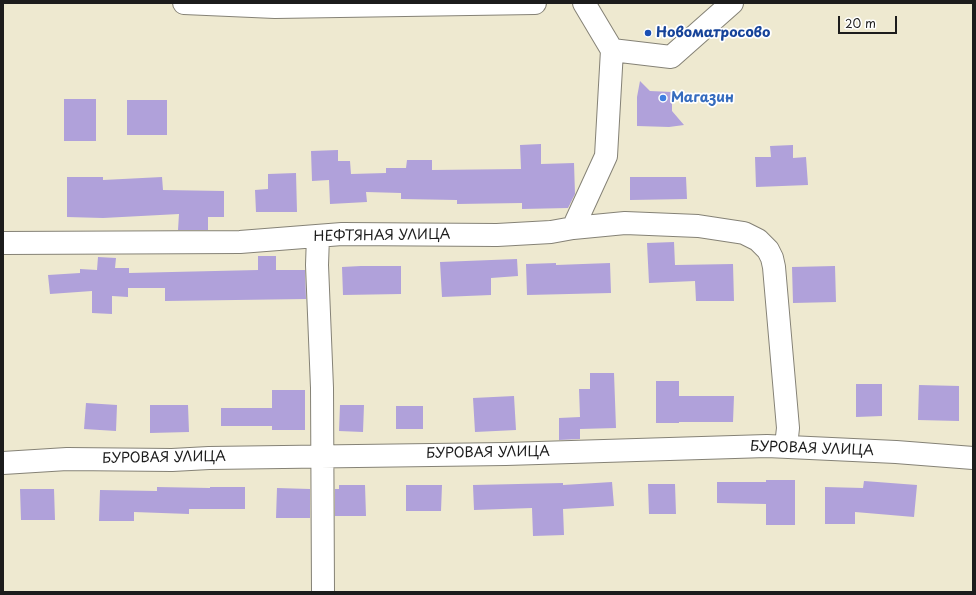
<!DOCTYPE html>
<meta charset="utf-8">
<style>
body{margin:0}
#map{position:relative;width:976px;height:595px;overflow:hidden;background:#eee9d0;font-family:"Playpen Sans",sans-serif}
canvas{display:block}
.frame{position:absolute;inset:0;border:4px solid #1c1c1c;pointer-events:none}
.scale{position:absolute;left:838px;top:16px;width:59px;height:18px;box-sizing:border-box;border:2px solid #1c1c1c;border-top:0;padding-left:5px;font-size:12px;line-height:14px;white-space:nowrap;color:#1c1c1c;-webkit-text-stroke:3px #fff;paint-order:stroke}
</style>
<div id="map">
<canvas width="976" height="595"></canvas>
<div class="frame"></div>
<div class="scale">20 m</div>
</div>
<script>
const g = document.querySelector('canvas').getContext('2d');
g.lineJoin = 'round';
function paint(path, color) {
  g.fillStyle = color;
  g.fill(path, 'evenodd');
}
function poly(rows) {
  const path = new Path2D();
  for (const r of rows) {
    path.moveTo(r[0], r[1]);
    for (let i = 2; i < r.length; i += 2) path.lineTo(r[i], r[i + 1]);
  }
  return path;
}
function trace(path, color, width, dash) {
  g.strokeStyle = color;
  g.lineWidth = width;
  g.lineCap = dash ? 'butt' : 'round';
  g.setLineDash(dash || []);
  g.stroke(path);
}
function drawText(font, color, halo, rows, align = 'center') {
  g.font = font + ' "Playpen Sans",sans-serif';
  g.lineWidth = 3.5;
  g.setLineDash([]);
  g.textBaseline = 'middle';
  g.strokeStyle = halo;
  g.fillStyle = color;
  for (const [text, x, y, turn = 0] of rows) {
    g.save();
    g.translate(x, y);
    g.rotate((+turn || 0) * Math.PI / 180);
    g.textAlign = isNaN(turn) ? turn : align;
    if (halo) g.strokeText(text, 0, 0);
    g.fillText(text, 0, 0);
    g.restore();
  }
}
paint(poly([
 [640,81,650,91,672,92,672,111,684,125,669,127,637,126,637,97],
 [64,99,96,99,96,141,64,141],
 [127,100,167,100,167,135,127,135],
 [541,144,541,164,574,163,575,194,568,208,522,209,522,203,457,204,457,200,401,199,401,193,366,192,367,202,330,204,329,180,312,181,311,151,338,150,338,161,350,161,351,174,386,173,386,168,406,168,407,160,432,160,432,170,521,169,520,145],
 [793,145,793,158,806,157,808,185,756,187,755,157,771,157,770,146],
 [296,173,297,212,256,212,255,190,268,189,268,174],
 [67,177,103,177,103,180,162,177,163,190,224,191,224,217,208,217,208,230,178,230,179,214,103,218,67,217],
 [630,177,686,177,687,199,630,200],
 [674,242,675,265,733,264,734,301,696,301,695,281,649,283,647,243],
 [258,256,276,256,276,270,305,270,306,299,165,301,165,288,128,288,128,297,112,296,112,314,92,313,92,291,50,294,48,275,80,273,80,269,97,270,98,257,116,258,115,268,129,268,129,273,258,270],
 [517,259,518,276,491,278,491,295,442,297,440,262],
 [556,263,556,265,610,263,611,293,527,295,526,264],
 [361,266,401,266,401,294,343,295,342,267],
 [835,266,836,302,793,303,792,267],
 [590,373,614,373,616,428,580,429,580,439,559,440,559,418,580,417,579,389,590,389],
 [656,381,679,381,679,396,734,396,733,422,679,422,679,423,656,423],
 [856,384,882,384,882,416,856,417],
 [919,385,959,386,959,421,918,420],
 [272,390,305,390,305,430,272,430,272,426,221,426,221,408,272,408],
 [514,396,516,430,475,432,473,398],
 [86,403,117,405,116,431,84,429],
 [150,405,188,405,189,432,150,433],
 [340,405,364,405,363,432,339,431],
 [396,406,423,406,423,429,396,429],
 [766,480,795,480,795,525,766,525,766,504,717,503,717,482,766,482],
 [864,481,917,485,914,517,855,512,855,524,825,524,825,487,863,488],
 [612,482,614,506,563,509,564,535,533,536,532,508,474,510,473,485,563,483,563,485],
 [648,484,675,484,676,514,649,514],
 [339,485,365,485,366,516,335,516,335,489,339,489],
 [406,485,442,485,441,511,406,511],
 [157,487,210,488,210,487,245,487,245,509,189,509,189,514,134,512,134,521,99,521,100,490,157,491],
 [277,488,310,489,310,518,276,518],
 [20,489,54,489,55,520,21,520]
]), '#b0a1da');
const minor = poly([
 [584,3,612,50,671,57,732,3],
 [573,228,606,156,612,50],
 [318,236,317,265,322,388,323,592],
 [3,243,240,242,342,234,497,235,551,232,573,228,625,223,698,226,744,233,758,240,768,250,772,258,774,267,788,428,786,446],
 [3,463,67,459,172,460,209,458,506,454,767,446,896,452,973,458]
]);
const major = poly([
 [184,3,275,7,535,3]
]);
trace(minor, '#858276', 24);
trace(major, '#858276', 24);
trace(minor, '#fff', 22);
trace(major, '#fff', 22);
for (const [x, y, r, color] of [
 [648,33,4,"#1a4fb4"],
 [663,98,4,"#3f7fe0"]
]) {
  const dot = new Path2D();
  dot.arc(x, y, r, 0, 2 * Math.PI);
  g.fillStyle = color;
  g.fill(dot);
  trace(dot, '#fff', 1.5);
}
drawText('bold 14px', '#164399', '#fff', [
 ["Новоматросово",656,33]
], 'left');
drawText('bold 14px', '#366cbe', '#fff', [
 ["Магазин",671,98]
], 'left');
drawText('14px', '#1c1c1c', '#fff', [
 ["НЕФТЯНАЯ УЛИЦА",382,236,-1],
 ["БУРОВАЯ УЛИЦА",812,449,2],
 ["БУРОВАЯ УЛИЦА",488,453,-1],
 ["БУРОВАЯ УЛИЦА",164,458,-1]
]);
</script>
